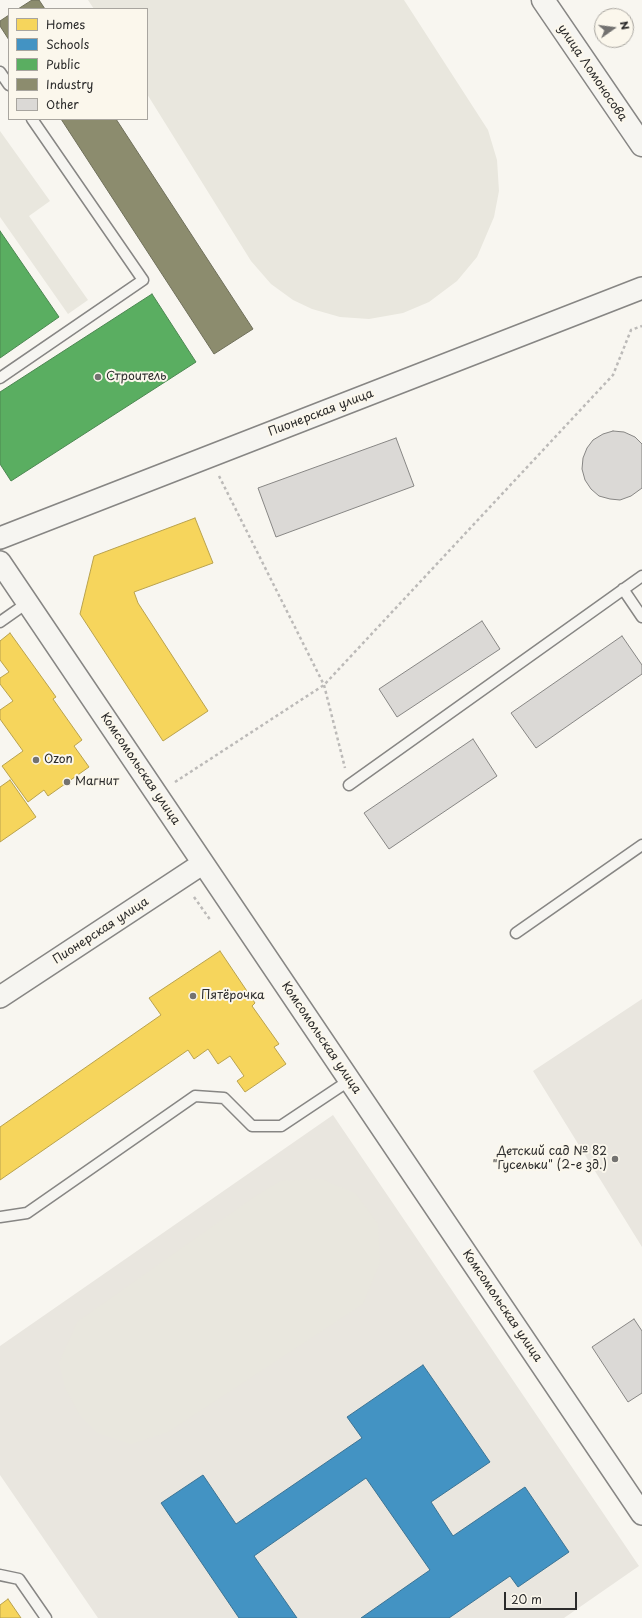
<!DOCTYPE html>
<meta charset="utf-8">
<style>
body{margin:0}
#map{position:relative;width:642px;height:1618px;overflow:hidden;background:#f8f6f0;font-family:"Playpen Sans",sans-serif}
canvas{display:block}
.legend{position:absolute;left:8px;top:8px;width:140px;height:112px;box-sizing:border-box;background:#fbf7ec;border:1px solid #a8a59f;margin:0;padding:5px 7px;list-style:none;font-size:12px;color:#2b2b2b}
.legend li{display:flex;align-items:center;gap:8px;height:20px}
.legend b{width:20px;border:1px solid #a8a59f}
.north{position:absolute;left:594px;top:8px;width:40px;height:40px;box-sizing:border-box;background:#fbf7ec;border:1px solid #a8a59f;border-radius:50%;rotate:76deg;font-size:11px;font-weight:700;line-height:16px;text-align:center;color:#2b2b2b}
.north::after{content:'';display:block;margin:auto;width:14px;height:18px;background:#737270;clip-path:polygon(50% 0,100% 100%,50% 72%,0 100%)}
.scale{position:absolute;left:504px;top:1592px;width:73px;height:18px;box-sizing:border-box;border:2px solid #2b2b2b;border-top:0;padding-left:5px;font-size:12px;line-height:14px;white-space:nowrap;color:#2b2b2b;-webkit-text-stroke:3px #fbf7ec;paint-order:stroke}
</style>
<div id="map">
<canvas width="642" height="1618"></canvas>
<ul class="legend">
<li><b style="height:11px;background:#f6d55c"></b>Homes</li>
<li><b style="height:11px;background:#4393c3"></b>Schools</li>
<li><b style="height:11px;background:#5aae61"></b>Public</li>
<li><b style="height:11px;background:#8c8c6e"></b>Industry</li>
<li><b style="height:11px;background:#dbd9d6"></b>Other</li>
</ul>
<div class="north">N</div>
<div class="scale">20 m</div>
</div>
<script>
const g = document.querySelector('canvas').getContext('2d');
g.lineJoin = 'round';
function paint(path, color) {
  g.fillStyle = color;
  g.fill(path, 'evenodd');
}
function poly(rows) {
  const path = new Path2D();
  for (const r of rows) {
    path.moveTo(r[0], r[1]);
    for (let i = 2; i < r.length; i += 2) path.lineTo(r[i], r[i + 1]);
  }
  return path;
}
function trace(path, color, width, dash) {
  g.strokeStyle = color;
  g.lineWidth = width;
  g.lineCap = dash ? 'butt' : 'round';
  g.setLineDash(dash || []);
  g.stroke(path);
}
function drawText(font, color, halo, rows, align = 'center') {
  g.font = font + ' "Playpen Sans",sans-serif';
  g.lineWidth = 4;
  g.setLineDash([]);
  g.textBaseline = 'middle';
  g.strokeStyle = halo;
  g.fillStyle = color;
  for (const [text, x, y, turn = 0] of rows) {
    g.save();
    g.translate(x, y);
    g.rotate((+turn || 0) * Math.PI / 180);
    g.textAlign = isNaN(turn) ? turn : align;
    if (halo) g.strokeText(text, 0, 0);
    g.fillText(text, 0, 0);
    g.restore();
  }
}
paint(poly([
 [642,999,642,1247,533,1071],
 [333,1115,639,1566,564,1618,98,1618,0,1475,0,1346]
]), '#e9e6df');
paint(poly([
 [88,0,404,0,488,130,497,160,499,191,494,217,477,257,457,281,429,302,403,313,369,319,340,317,312,309,293,300,271,284,251,261,147,94,147,9,94,9],
 [0,131,50,201,29,216,88,300,68,314,0,217],
 [322,1179,356,1194,378,1224,380,1262,363,1304,168,1432,131,1444,98,1433,79,1414,65,1387,59,1363,77,1322,254,1197,280,1181]
]), '#e9e7de');
const homes = poly([
 [195,518,213,563,134,592,138,603,208,711,163,741,80,614,94,556,195,518],
 [10,633,56,697,53,699,82,740,74,746,89,767,48,796,44,790,28,802,2,766,23,751,0,719,0,710,13,701,0,684,0,678,9,672,0,660,0,641,10,633],
 [10,780,36,817,0,842,0,787,10,780],
 [220,951,255,1003,252,1006,279,1044,274,1047,286,1064,245,1092,237,1081,244,1076,230,1056,218,1064,208,1049,194,1059,188,1050,0,1180,0,1127,161,1015,149,998,220,951],
 [8,1599,21,1618,0,1618,0,1605,8,1599]
]);
paint(homes, '#f6d55c');
trace(homes, '#b9a24d', 1);
const schools = poly([
 [423,1365,490,1462,431,1502,453,1536,525,1487,569,1552,518,1587,510,1576,449,1618,361,1618,430,1570,366,1478,254,1556,297,1618,239,1618,161,1503,203,1475,236,1524,362,1438,347,1417,423,1365]
]);
paint(schools, '#4393c3');
trace(schools, '#3c7495', 1);
const public = poly([
 [0,231,59,317,0,358,0,231],
 [152,294,196,362,11,481,0,464,0,392,152,294]
]);
paint(public, '#5aae61');
trace(public, '#4c8751', 1);
const industry = poly([
 [32,0,39,0,45,9,18,9,32,0],
 [9,15,9,40,0,26,0,21,9,15],
 [61,119,116,119,253,329,214,354,61,119]
]);
paint(industry, '#8c8c6e');
trace(industry, '#6f6f5a', 1);
const building = poly([
 [613,431,624,432,635,437,642,444,642,488,631,496,620,500,610,499,599,496,591,489,585,480,582,469,583,458,587,448,593,440,603,434,613,431],
 [396,438,414,486,276,537,258,488,396,438],
 [482,621,500,649,397,717,379,689,482,621],
 [622,636,642,665,642,674,536,748,511,713,622,636],
 [473,739,497,776,389,849,364,813,473,739],
 [634,1319,642,1331,642,1393,628,1402,592,1347,634,1319]
]);
paint(building, '#dbd9d6');
trace(building, '#878684', 1);
const service = poly([
 [0,72,9,85],
 [0,378,143,280,32,119],
 [623,589,642,617],
 [0,622,27,603],
 [349,785,642,576],
 [516,933,642,845],
 [0,1217,27,1213,195,1096,224,1098,252,1126,281,1126,350,1080],
 [0,1575,19,1579,46,1618]
]);
const minor = poly([
 [0,538,642,288],
 [0,562,642,1514],
 [0,997,202,864]
]);
const tertiary = poly([
 [543,0,642,145]
]);
trace(service, '#878684', 13);
trace(minor, '#878684', 24);
trace(tertiary, '#878684', 25);
trace(poly([
 [219,476,324,685,345,768],
 [175,782,324,685,613,375,631,330,642,326],
 [194,897,211,921]
]), '#bcbab8', 2.5, [3, 3]);
trace(service, '#f6f5f1', 10);
trace(minor, '#f6f5f1', 21);
trace(tertiary, '#f6f5f1', 22);
for (const [x, y, r, color] of [
 [98,377,4,"#737270"],
 [36,760,4,"#737270"],
 [67,782,4,"#737270"],
 [193,996,4,"#737270"],
 [615,1159,4,"#737270"]
]) {
  const dot = new Path2D();
  dot.arc(x, y, r, 0, 2 * Math.PI);
  g.fillStyle = color;
  g.fill(dot);
  trace(dot, '#fbf7ec', 1.5);
}
drawText('12px', '#2b2b2b', '#fbf7ec', [
 ["улица Ломоносова",592,73,56],
 ["Пионерская улица",321,413,-21],
 ["Комсомольская улица",140,769,56],
 ["Пионерская улица",101,931,-33],
 ["Комсомольская улица",321,1038,56],
 ["Комсомольская улица",502,1306,56]
]);
drawText('12px', '#2b2b2b', '#fbf7ec', [
 ["Строитель",106,377],
 ["Ozon",44,760],
 ["Магнит",75,782],
 ["Пятёрочка",201,996],
 ["Детский сад № 82",607,1152,"right"],
 ["\"Гусельки\" (2-е зд.)",607,1166,"right"]
], 'left');
</script>
